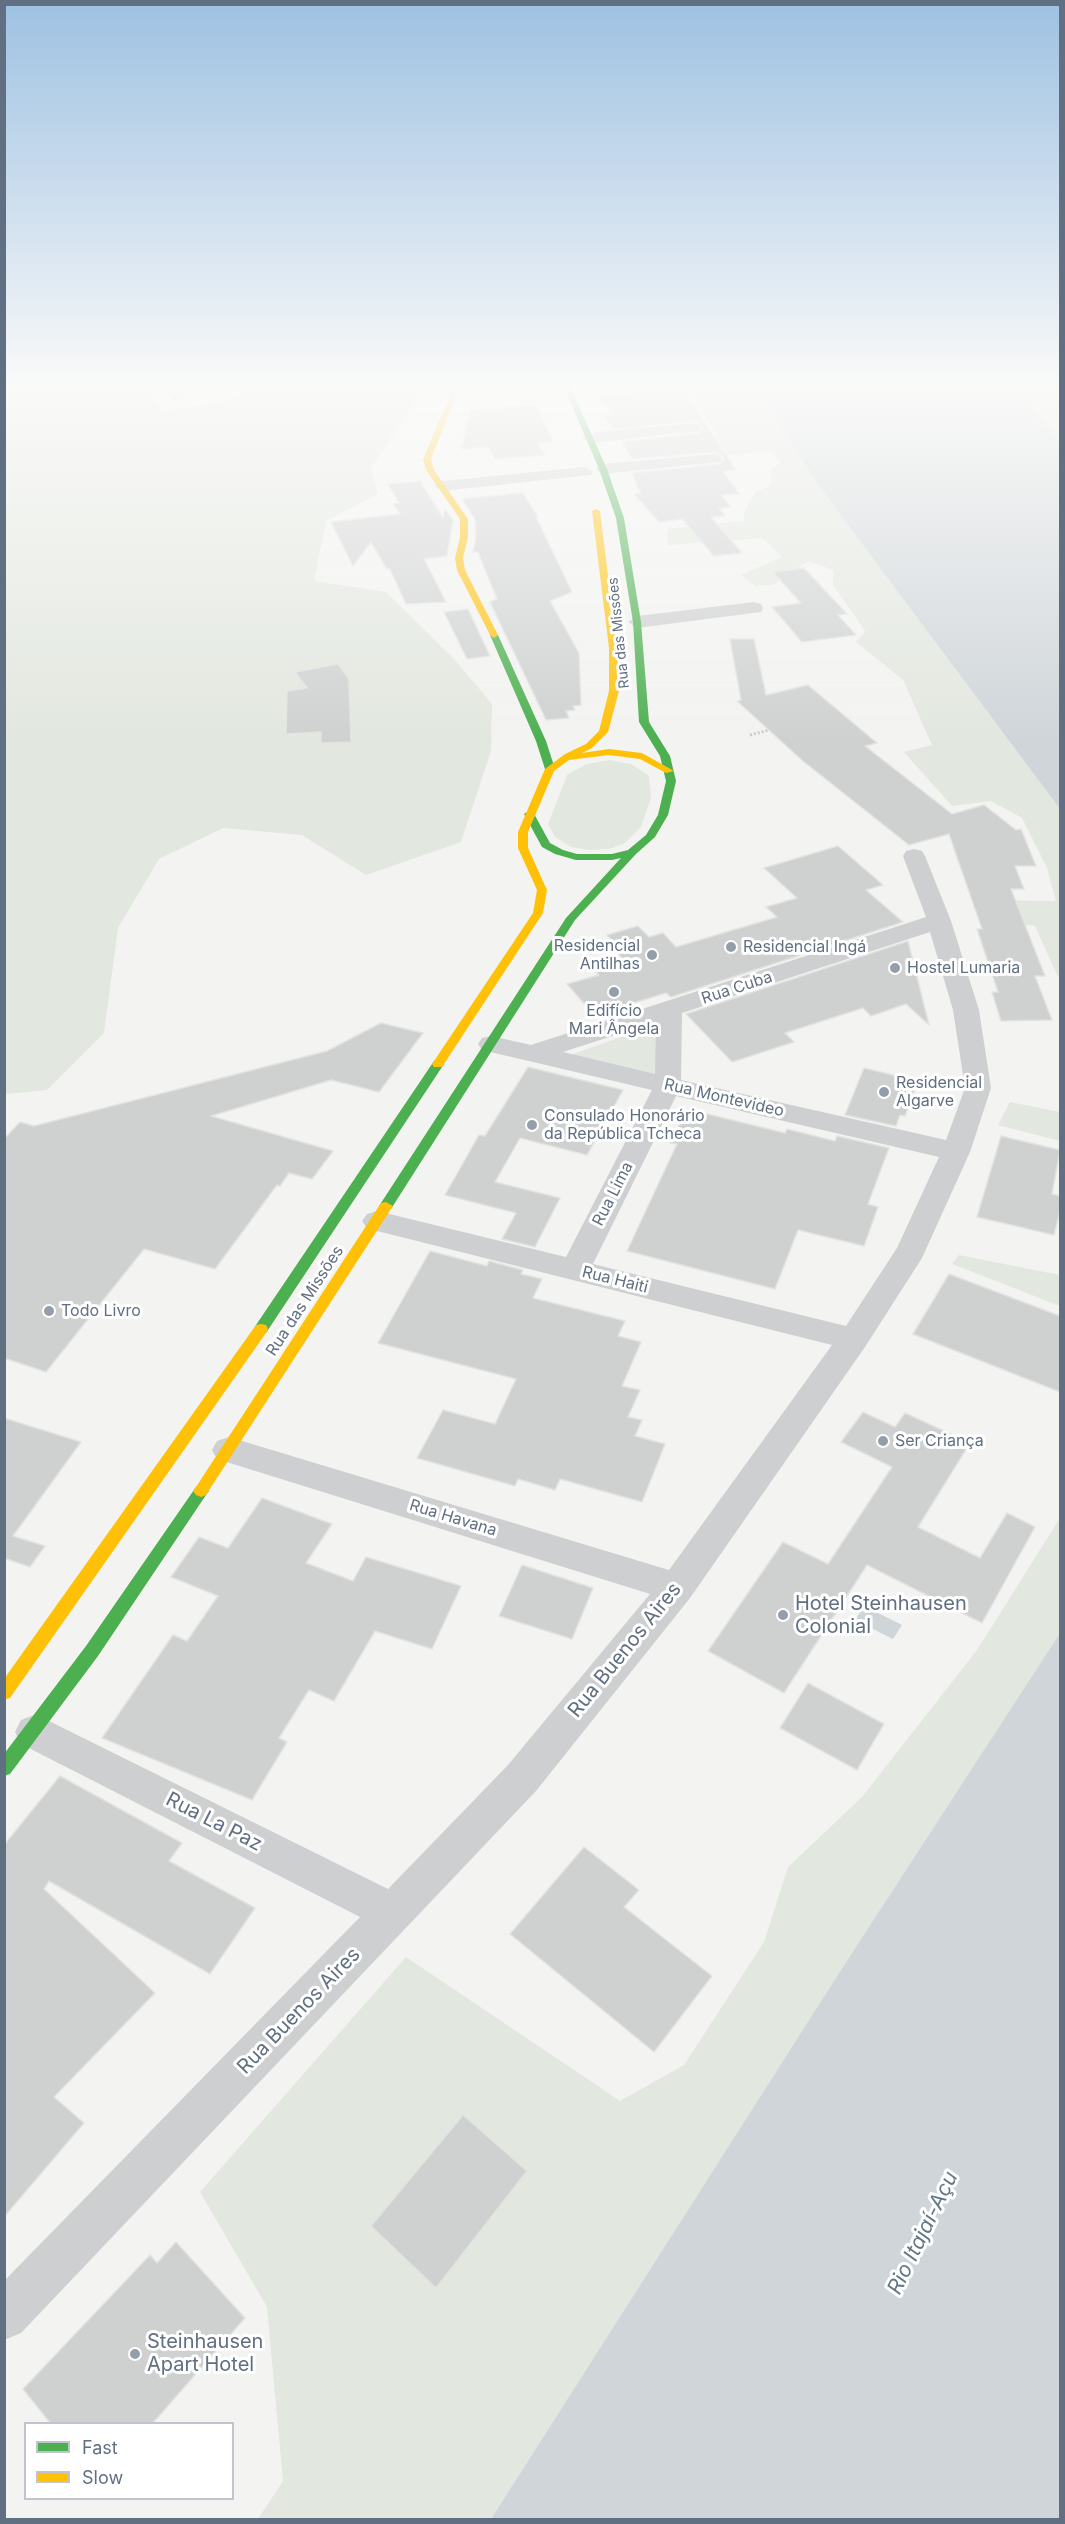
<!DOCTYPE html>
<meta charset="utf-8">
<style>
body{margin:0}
#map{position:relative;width:1065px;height:2524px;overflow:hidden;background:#f3f4f1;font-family:Inter,sans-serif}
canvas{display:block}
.frame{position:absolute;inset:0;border:6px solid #616f83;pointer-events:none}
.legend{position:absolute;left:24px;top:2422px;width:210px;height:78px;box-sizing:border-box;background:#fff;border:2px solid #c0c5cd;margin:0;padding:8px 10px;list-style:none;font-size:18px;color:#616f83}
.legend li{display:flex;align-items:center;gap:12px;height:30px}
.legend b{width:30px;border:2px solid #c0c5cd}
</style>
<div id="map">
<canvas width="1065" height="2524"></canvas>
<div class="frame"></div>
<ul class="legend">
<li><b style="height:8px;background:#4caf50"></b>Fast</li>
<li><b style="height:8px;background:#ffc107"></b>Slow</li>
</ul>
</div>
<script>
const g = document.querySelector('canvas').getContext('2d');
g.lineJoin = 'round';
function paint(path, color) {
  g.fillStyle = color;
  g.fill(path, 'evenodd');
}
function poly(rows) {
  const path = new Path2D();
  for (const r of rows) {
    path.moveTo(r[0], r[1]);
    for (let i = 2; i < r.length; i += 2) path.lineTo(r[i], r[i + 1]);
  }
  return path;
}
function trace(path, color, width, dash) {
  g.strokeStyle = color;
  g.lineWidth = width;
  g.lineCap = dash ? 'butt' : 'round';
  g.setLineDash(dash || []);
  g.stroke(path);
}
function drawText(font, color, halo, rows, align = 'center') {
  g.font = font + ' Inter,sans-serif';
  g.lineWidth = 6;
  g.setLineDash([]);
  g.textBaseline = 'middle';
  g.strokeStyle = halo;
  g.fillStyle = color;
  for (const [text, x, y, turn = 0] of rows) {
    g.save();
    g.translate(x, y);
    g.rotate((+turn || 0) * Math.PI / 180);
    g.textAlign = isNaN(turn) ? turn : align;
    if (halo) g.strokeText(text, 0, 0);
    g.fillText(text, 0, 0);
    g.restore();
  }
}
paint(poly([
 [20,389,147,389,162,410,218,403,248,389,423,389,371,468,378,494,326,521,314,581,386,592,455,660,492,704,491,751,461,842,366,875,302,835,223,828,159,859,118,928,104,1033,47,1090,5,1094,5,394],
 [686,389,756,389,821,489,1060,809,1060,977,1057,975,1035,926,978,917,990,900,1056,901,1047,868,1022,818,991,801,952,806,904,752,932,745,903,680,856,642,865,631,833,585,833,570,808,561,773,585,755,586,741,575,782,557,762,538,668,545,667,529,743,521,746,508,756,491,770,486,771,469,781,462,770,451,720,456,714,448,720,444,712,426],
 [1018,389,1060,389,1060,442],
 [609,760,631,764,649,776,651,798,641,827,625,843,609,849,590,850,571,847,555,837,548,824,567,775,587,764],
 [658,1024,655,1077,570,1055],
 [1010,1102,1060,1112,1060,1141,998,1125],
 [959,1255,1060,1275,1060,1306,952,1264],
 [1060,1518,1060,1633,839,1973,491,2519,258,2519,283,2481,267,2307,200,2192,406,1957,620,2101,684,2065,764,1942,788,1867,862,1797,977,1650]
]), '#e2e7df');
paint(poly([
 [756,389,1018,389,1060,442,1060,809,821,489],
 [864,1606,902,1625,893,1639,855,1620],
 [1060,1633,1060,2519,491,2519,839,1973]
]), '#cfd5d9');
const building = poly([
 [635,389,683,389,736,470,723,471,739,494,721,495,731,507,719,508,725,516,711,517,742,553,714,556,682,519,659,522,634,494,641,494,632,473,720,464,724,460,722,455,714,452,633,459,622,442,699,433,703,429,701,424,693,421,613,429,604,415,612,414,599,395,637,393,635,389],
 [536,405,553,442,537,443,545,455,495,459,488,447,461,449,471,410,536,405],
 [420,481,443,518,445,509,453,520,447,556,424,559,446,602,406,604,390,569,387,569,371,542,353,566,331,522,400,514,393,504,399,503,388,484,420,481],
 [523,493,538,517,536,517,572,592,550,601,579,653,581,705,573,706,575,710,566,711,569,718,546,720,490,602,497,599,478,552,473,552,476,537,475,519,462,499,523,493],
 [804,568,847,614,838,615,856,635,802,642,772,607,801,603,773,572,804,568],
 [468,609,490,656,467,659,444,612,468,609],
 [730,639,754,639,766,695,808,685,877,743,865,746,952,814,984,805,1016,830,1021,829,1036,866,1015,866,1024,889,1011,889,1045,976,1035,976,1052,1020,1001,1021,992,992,998,992,977,929,982,929,949,834,909,845,803,761,737,701,741,700,730,639],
 [338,664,349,679,351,742,321,743,321,732,286,734,287,691,307,688,295,672,338,664],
 [838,846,883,885,866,890,903,922,671,997,666,993,594,1015,567,984,599,975,595,971,625,962,613,948,618,947,607,935,638,926,649,937,663,933,676,947,777,917,766,907,797,898,764,868,838,846],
 [908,941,929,1025,906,1004,871,1016,863,1008,785,1033,794,1042,732,1062,686,1014,908,941],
 [381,1023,423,1033,379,1092,331,1080,211,1116,333,1151,312,1179,289,1173,280,1186,277,1185,215,1269,144,1249,46,1372,4,1358,4,1139,20,1122,34,1126,327,1051,381,1023],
 [528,1067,623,1090,587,1155,520,1138,495,1182,560,1198,535,1247,502,1239,516,1213,445,1195,479,1135,485,1136,528,1067],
 [864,1068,918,1081,905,1116,900,1115,896,1126,845,1115,864,1068],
 [687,1109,785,1133,787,1129,835,1141,837,1136,889,1148,868,1204,878,1207,864,1246,798,1230,775,1289,627,1251,677,1144,670,1143,687,1109],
 [1001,1136,1060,1150,1052,1194,1060,1196,1060,1211,1054,1235,977,1217,1001,1136],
 [430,1251,487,1266,489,1261,523,1270,521,1274,542,1279,533,1298,625,1321,618,1336,641,1342,622,1386,640,1390,628,1417,642,1420,635,1436,665,1444,642,1502,560,1479,555,1490,518,1479,515,1486,417,1458,443,1410,495,1424,516,1379,378,1343,430,1251],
 [949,1274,1060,1316,1060,1392,913,1334,949,1274],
 [863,1412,895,1427,905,1413,970,1443,918,1527,980,1558,1007,1513,1035,1527,982,1623,867,1565,784,1693,708,1651,783,1542,828,1564,892,1467,841,1442,863,1412],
 [4,1418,81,1442,13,1536,45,1546,30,1567,4,1558,4,1418],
 [262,1498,332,1524,306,1563,353,1581,366,1557,461,1586,432,1649,375,1631,334,1701,309,1690,279,1738,287,1742,252,1800,102,1738,173,1635,187,1641,218,1596,171,1577,199,1537,228,1548,262,1498],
 [522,1565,593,1588,572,1639,499,1616,522,1565],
 [808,1683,884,1724,857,1770,780,1728,808,1683],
 [60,1776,182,1843,169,1861,255,1908,210,1974,49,1881,44,1889,155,1993,54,2097,84,2123,4,2217,4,1845,60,1776],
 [584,1847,639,1890,624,1907,712,1976,654,2052,510,1934,584,1847],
 [463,2115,527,2171,436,2288,371,2226,463,2115],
 [176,2242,245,2318,152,2424,51,2424,23,2389,150,2255,157,2263,176,2242]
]);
paint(building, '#cfd1d1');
trace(building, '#e2e3e1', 1.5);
trace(poly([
 [750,735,769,730]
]), '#cbcccc', 3, [2, 2]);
paint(poly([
 [164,389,178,389,185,397,177,402,172,400,164,389],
 [693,423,699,425,701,428,699,431,590,443,582,438,590,433,693,423],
 [714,454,720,456,722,459,720,462,603,474,595,469,603,464,714,454],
 [585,467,593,472,591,475,442,491,434,486,442,481,585,467],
 [754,602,761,604,763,608,761,612,637,628,628,622,637,616,754,602],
 [914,849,922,851,925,856,951,921,979,1010,991,1088,970,1152,922,1258,865,1347,690,1598,536,1791,21,2333,4,2340,4,2281,360,1917,21,1744,15,1732,21,1720,34,1715,47,1720,388,1889,508,1765,650,1594,217,1459,212,1450,217,1441,229,1437,669,1570,832,1345,377,1231,367,1228,362,1221,367,1214,377,1211,566,1257,652,1090,482,1050,478,1044,482,1038,491,1036,531,1045,926,917,903,856,906,851,914,849],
 [930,932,953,1010,965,1088,946,1140,681,1080,682,1013,930,932],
 [656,1022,655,1074,563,1052,656,1022],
 [676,1096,939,1157,897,1248,846,1326,593,1264,676,1096]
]), '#cecfd0');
paint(poly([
 [565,389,571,389,607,469,624,518,641,622,649,722,670,756,676,781,668,815,655,837,636,854,575,920,391,1209,386,1210,379,1206,381,1203,566,918,621,858,612,860,576,860,555,854,542,847,524,814,529,811,533,812,550,843,563,850,577,854,612,854,628,850,646,835,658,815,666,781,660,756,639,722,633,622,616,518,599,469,565,389],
 [491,633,498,635,546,741,555,769,553,771,545,769,536,741,490,635,491,633],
 [438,1060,444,1064,266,1333,256,1333,254,1329,256,1325,434,1061,438,1060],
 [201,1485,206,1487,209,1491,206,1495,98,1656,10,1774,4,1776,4,1754,86,1646,196,1487,201,1485]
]), '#4caf50');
paint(poly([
 [453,389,459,389,431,459,434,470,468,519,468,537,463,558,465,570,498,635,494,638,490,635,457,570,455,558,460,537,460,519,426,470,423,459,453,389],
 [596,509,600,511,617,648,619,691,608,732,592,748,582,753,609,749,642,753,674,771,666,773,640,759,609,755,569,760,554,771,528,832,528,848,547,890,543,913,442,1067,434,1067,432,1064,533,913,537,890,518,848,518,832,545,769,565,754,586,744,599,731,609,691,609,648,592,511,596,509],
 [386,1202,393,1206,391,1209,206,1495,201,1497,196,1495,193,1491,196,1487,381,1203,386,1202],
 [261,1324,266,1325,268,1329,266,1333,10,1698,4,1700,4,1679,256,1325,261,1324]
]), '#ffc107');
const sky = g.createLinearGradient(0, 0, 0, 742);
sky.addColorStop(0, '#9ec1e2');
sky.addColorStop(0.52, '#fafaf9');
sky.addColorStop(1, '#fafaf900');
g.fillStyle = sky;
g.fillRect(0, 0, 1065, 742);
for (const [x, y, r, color] of [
 [731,947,6,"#949eaa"],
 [652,955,6,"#949eaa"],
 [895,968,6,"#949eaa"],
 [614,992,6,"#949eaa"],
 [884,1092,6,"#949eaa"],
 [532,1125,6,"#949eaa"],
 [49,1311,6,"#949eaa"],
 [883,1441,6,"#949eaa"],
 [783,1615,6,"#949eaa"],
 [135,2354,6,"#949eaa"]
]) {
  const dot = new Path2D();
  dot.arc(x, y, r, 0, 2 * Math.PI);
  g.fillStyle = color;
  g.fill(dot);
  trace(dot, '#fff', 2);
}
drawText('14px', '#616f83', '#fff', [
 ["Rua das Missões",619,633,-96]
]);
drawText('16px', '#616f83', '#fff', [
 ["Residencial",640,946,"right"],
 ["Antilhas",640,964,"right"],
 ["Residencial Ingá",743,947],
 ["Hostel Lumaria",907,968],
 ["Edifício",614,1011,"center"],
 ["Mari Ângela",614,1029,"center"],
 ["Residencial",896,1083],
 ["Algarve",896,1101],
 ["Consulado Honorário",544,1116],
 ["da República Tcheca",544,1134],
 ["Todo Livro",61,1311],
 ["Ser Criança",895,1441]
], 'left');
drawText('16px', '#616f83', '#fff', [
 ["Rua Cuba",737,988,-18],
 ["Rua Montevideo",724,1098,13],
 ["Rua Lima",613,1194,-63],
 ["Rua Haiti",615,1280,14],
 ["Rua das Missões",305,1301,-57],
 ["Rua Havana",453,1518,17]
]);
drawText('20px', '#616f83', '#fff', [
 ["Hotel Steinhausen",795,1604],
 ["Colonial",795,1627],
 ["Steinhausen",147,2342],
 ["Apart Hotel",147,2365]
], 'left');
drawText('20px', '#616f83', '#fff', [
 ["Rua Buenos Aires",625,1650,-51],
 ["Rua La Paz",214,1822,27],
 ["Rua Buenos Aires",299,2011,-46]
]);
drawText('italic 21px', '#627888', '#fff', [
 ["Rio Itajaí-Açu",923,2233,-64]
]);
</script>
